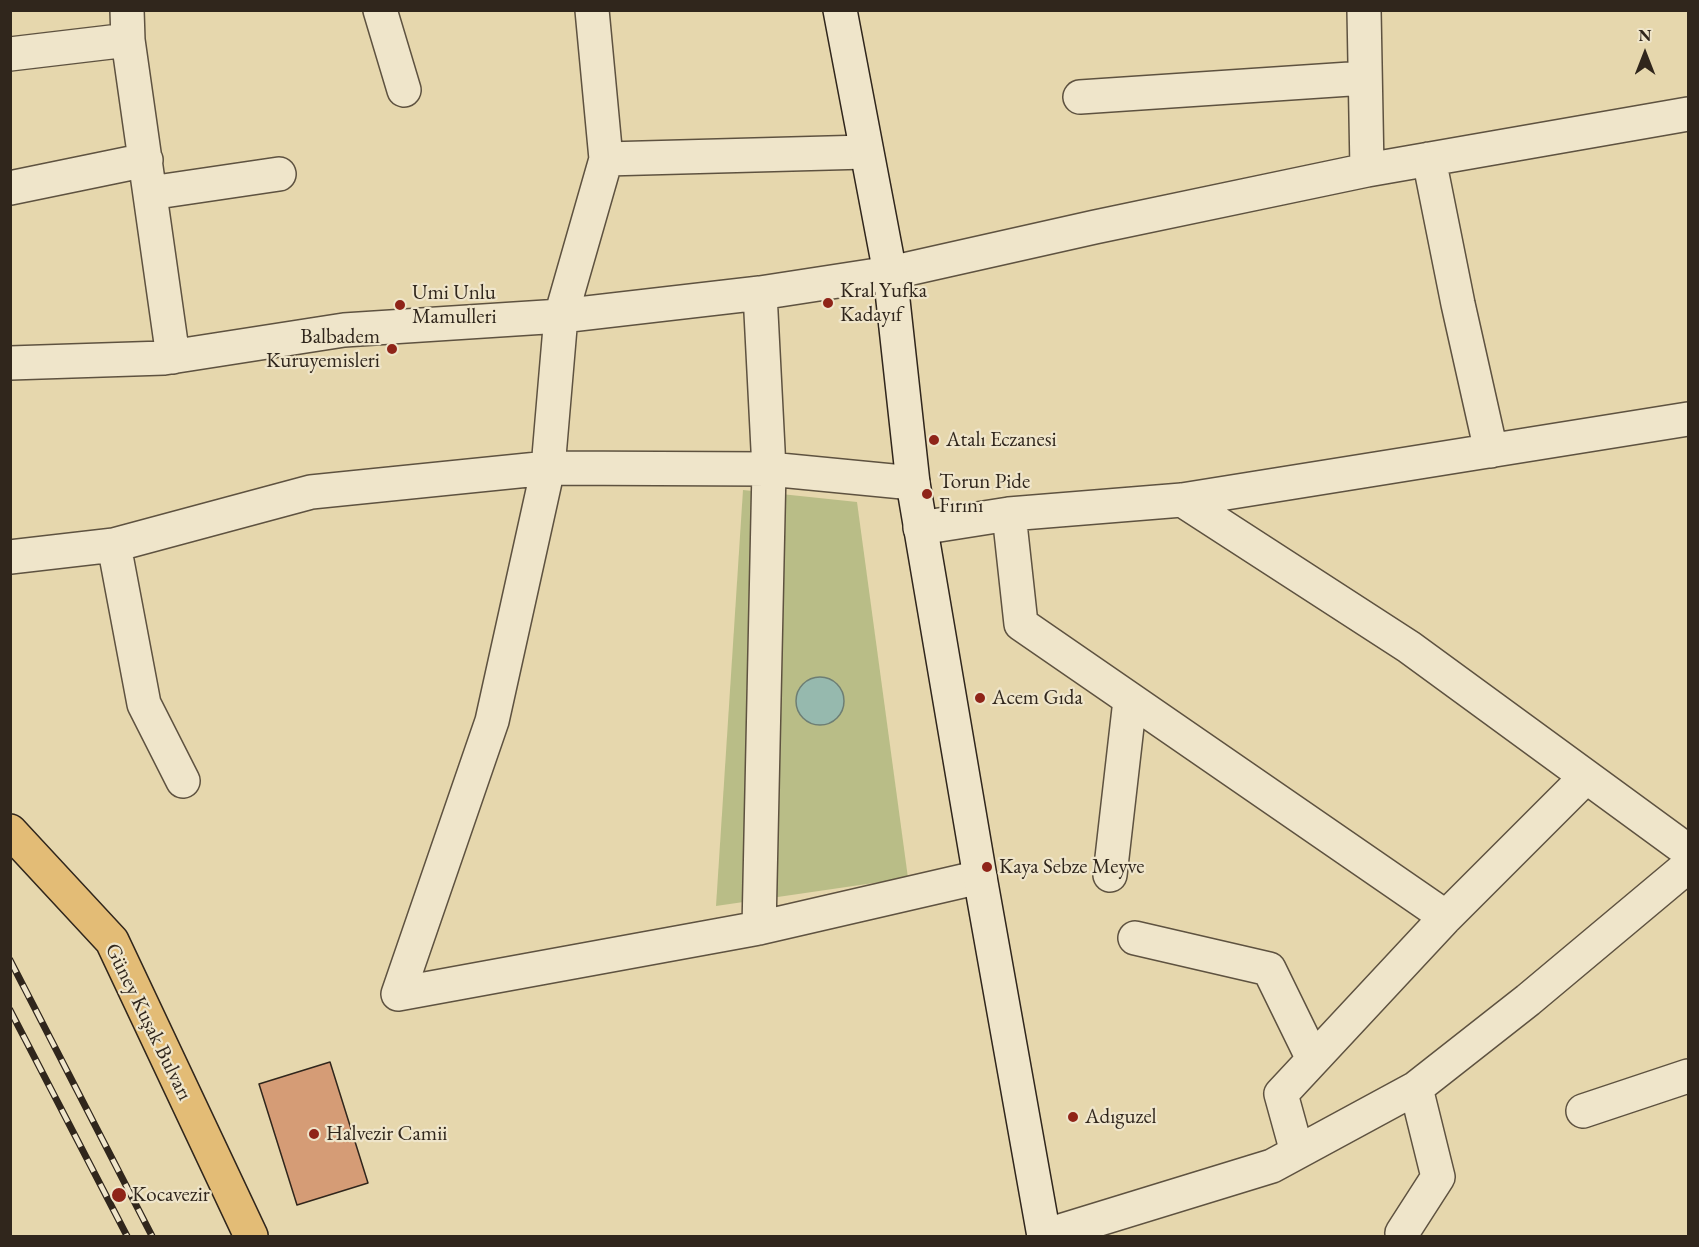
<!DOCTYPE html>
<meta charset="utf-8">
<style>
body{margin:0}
#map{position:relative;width:1699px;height:1247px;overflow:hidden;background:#e6d7ad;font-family:"EB Garamond",serif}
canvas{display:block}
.frame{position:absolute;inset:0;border:12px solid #30261c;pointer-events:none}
.north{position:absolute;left:1615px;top:24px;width:60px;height:60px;-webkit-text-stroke:4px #efe5ca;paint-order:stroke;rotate:0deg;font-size:16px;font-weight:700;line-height:24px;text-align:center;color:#30261c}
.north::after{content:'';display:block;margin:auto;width:21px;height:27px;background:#30261c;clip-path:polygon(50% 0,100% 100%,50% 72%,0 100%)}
</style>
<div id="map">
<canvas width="1699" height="1247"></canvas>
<div class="frame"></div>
<div class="north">N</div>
</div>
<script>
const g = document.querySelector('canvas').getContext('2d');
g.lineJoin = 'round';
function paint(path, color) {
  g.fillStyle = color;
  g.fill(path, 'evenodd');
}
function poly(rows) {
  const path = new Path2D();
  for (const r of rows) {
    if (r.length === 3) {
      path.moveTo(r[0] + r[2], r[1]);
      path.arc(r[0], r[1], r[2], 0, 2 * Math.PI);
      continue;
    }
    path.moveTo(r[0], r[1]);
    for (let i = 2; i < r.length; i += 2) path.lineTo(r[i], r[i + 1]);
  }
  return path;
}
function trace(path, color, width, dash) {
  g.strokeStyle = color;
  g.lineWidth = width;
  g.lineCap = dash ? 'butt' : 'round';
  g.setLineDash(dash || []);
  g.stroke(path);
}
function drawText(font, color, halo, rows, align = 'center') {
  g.font = font + ' "EB Garamond",serif';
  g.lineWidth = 4.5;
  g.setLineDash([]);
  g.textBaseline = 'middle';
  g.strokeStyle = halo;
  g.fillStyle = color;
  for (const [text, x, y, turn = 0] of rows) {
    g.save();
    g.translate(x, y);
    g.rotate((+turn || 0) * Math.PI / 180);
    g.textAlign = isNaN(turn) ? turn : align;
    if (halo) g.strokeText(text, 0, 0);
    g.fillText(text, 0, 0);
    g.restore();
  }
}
paint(poly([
 [743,490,857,502,908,878,716,906]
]), '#b9bd87');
const water = poly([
 [820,701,24]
]);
paint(water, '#96b9ae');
trace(water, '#6d7e74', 1.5);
const building = poly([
 [330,1062,368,1183,297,1205,259,1084,330,1062]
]);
paint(building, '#d59c76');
trace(building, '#30261c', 1.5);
const street = poly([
 [127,10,128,40,173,357],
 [380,10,404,90],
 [592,10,606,159,561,316,548,468,492,721,398,994,759,928,980,877],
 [1364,10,1367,170],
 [10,54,128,40],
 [1080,97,1365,78],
 [606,159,866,152],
 [1429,159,1458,304,1491,451],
 [10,188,146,160],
 [150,193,279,174],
 [10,363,164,358,344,330,561,316,760,293,890,273,1095,227,1367,170,1688,114],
 [1182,500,1409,647,1688,851],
 [1009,514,1021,624,1446,917],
 [920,528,1009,514,1182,500,1688,419],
 [114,545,144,704,183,781],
 [10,557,114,545,311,492,548,468,769,469,913,483],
 [1110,875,1130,700],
 [759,928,769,469,760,293],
 [1135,938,1269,969,1313,1059],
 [1583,1111,1688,1076],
 [1297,1152,1281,1094,1446,917,1586,777],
 [1044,1236,1272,1166,1416,1088,1528,1000,1688,866],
 [1403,1236,1402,1233,1438,1177,1416,1088]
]);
const secondary = poly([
 [840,10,890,273,913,483,980,877,1044,1236]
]);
const primary = poly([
 [10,831,112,941,251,1236]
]);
trace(street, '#5e5240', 36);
trace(secondary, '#30261c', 36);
trace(primary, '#30261c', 36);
trace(street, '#efe5ca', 33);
trace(secondary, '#efe5ca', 33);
trace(primary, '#e3bc76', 33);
const rail = poly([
 [10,960,152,1236],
 [10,1010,127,1236]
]);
trace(rail, '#30261c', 7);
trace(rail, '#efe5ca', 4.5, [14]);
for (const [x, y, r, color] of [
 [828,303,6,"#8f2418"],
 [400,305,6,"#8f2418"],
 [392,349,6,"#8f2418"],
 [934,440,6,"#8f2418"],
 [927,494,6,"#8f2418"],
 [980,698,6,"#8f2418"],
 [987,867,6,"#8f2418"],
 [1073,1117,6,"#8f2418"],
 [314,1134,6,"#8f2418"],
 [119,1195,8,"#8f2418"]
]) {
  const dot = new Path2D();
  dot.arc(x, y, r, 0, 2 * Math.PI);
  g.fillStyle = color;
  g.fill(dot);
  trace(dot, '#efe5ca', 2);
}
drawText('21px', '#30261c', '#efe5ca', [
 ["Kral Yufka",840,291],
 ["Kadayıf",840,315],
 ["Umi Unlu",412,293],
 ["Mamulleri",412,317],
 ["Balbadem",380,337,"right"],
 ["Kuruyemisleri",380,361,"right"],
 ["Atalı Eczanesi",946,440],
 ["Torun Pide",939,482],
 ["Fırını",939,506],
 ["Acem Gıda",992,698],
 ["Kaya Sebze Meyve",999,867],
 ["Adıguzel",1085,1117],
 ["Halvezir Camii",326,1134],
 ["Kocavezir",132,1195]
], 'left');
drawText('21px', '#30261c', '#efe5ca', [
 ["Güney Kuşak Bulvarı",148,1022,64]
]);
</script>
